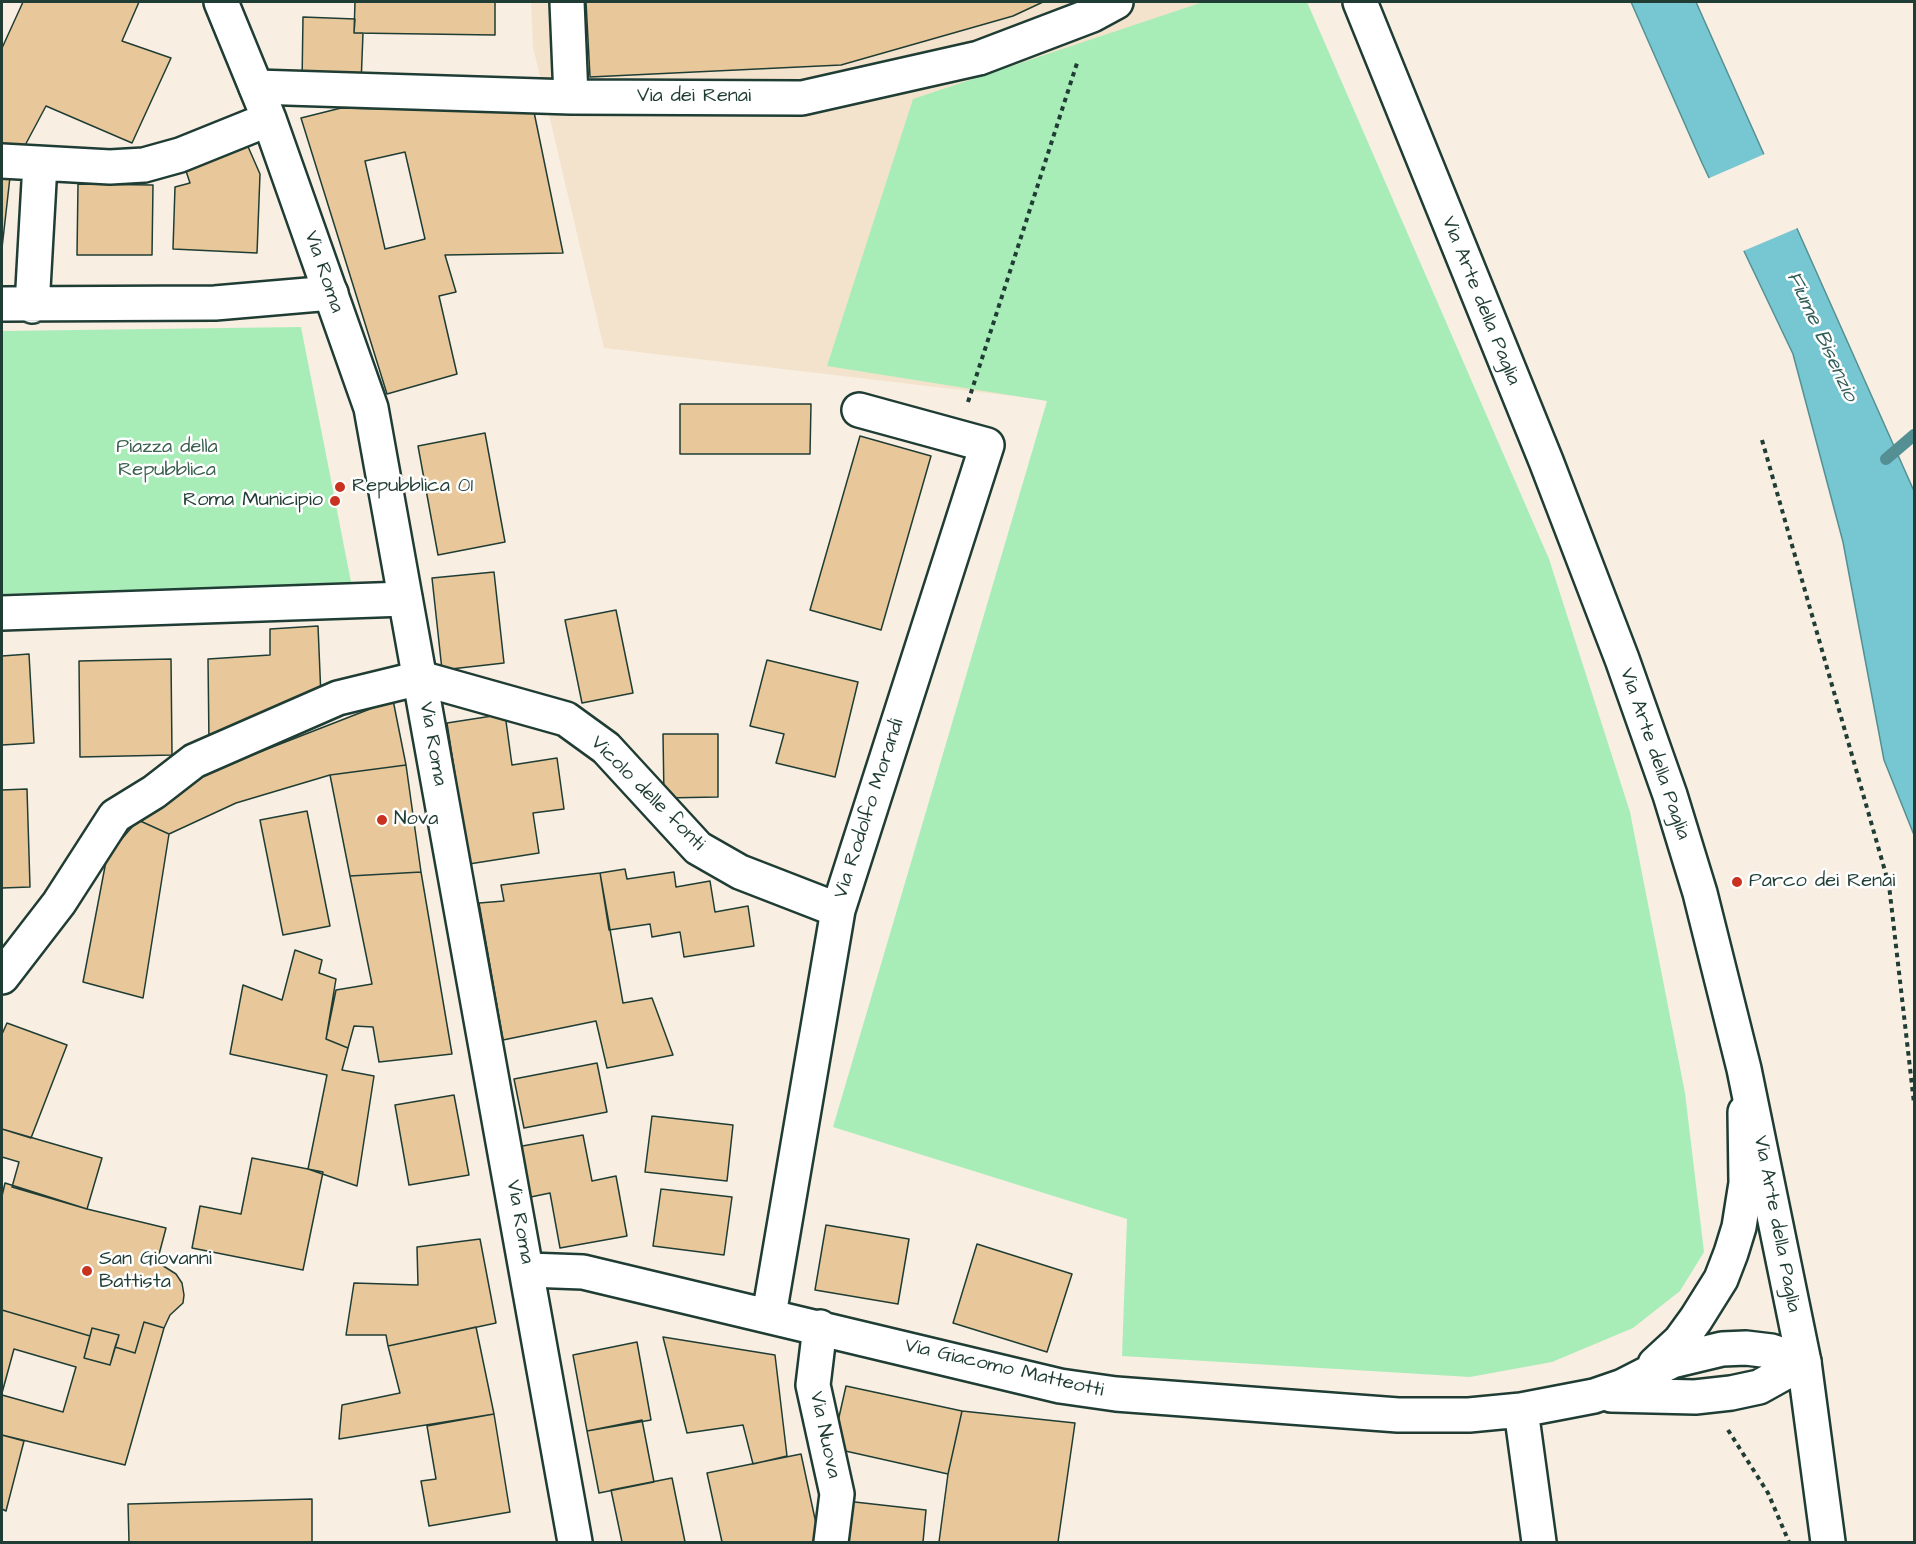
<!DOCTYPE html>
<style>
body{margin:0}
#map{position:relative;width:1916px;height:1544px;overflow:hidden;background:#f8eee1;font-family:"Architects Daughter",sans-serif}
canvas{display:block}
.frame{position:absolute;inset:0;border:3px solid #1f3d34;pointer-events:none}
</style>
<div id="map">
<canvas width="1916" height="1544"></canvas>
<div class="frame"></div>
</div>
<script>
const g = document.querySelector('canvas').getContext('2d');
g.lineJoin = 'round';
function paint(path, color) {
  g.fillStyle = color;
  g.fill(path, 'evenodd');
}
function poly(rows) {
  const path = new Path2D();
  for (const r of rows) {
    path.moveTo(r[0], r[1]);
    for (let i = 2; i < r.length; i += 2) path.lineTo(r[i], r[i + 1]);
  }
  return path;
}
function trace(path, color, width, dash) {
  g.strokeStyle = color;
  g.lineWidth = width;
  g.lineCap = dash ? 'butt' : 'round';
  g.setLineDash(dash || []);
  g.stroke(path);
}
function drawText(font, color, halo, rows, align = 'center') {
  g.font = font + ' "Architects Daughter",sans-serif';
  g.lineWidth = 5;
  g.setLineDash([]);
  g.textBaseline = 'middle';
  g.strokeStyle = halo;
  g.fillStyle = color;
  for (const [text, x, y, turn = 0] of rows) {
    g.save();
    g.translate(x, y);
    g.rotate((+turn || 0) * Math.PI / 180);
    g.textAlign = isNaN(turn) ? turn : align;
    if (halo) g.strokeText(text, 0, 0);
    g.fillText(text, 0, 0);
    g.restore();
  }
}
paint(poly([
 [531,2,1207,2,1047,400,604,348,533,47]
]), '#f3e3cc');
paint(poly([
 [1203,2,1307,2,1549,559,1630,812,1685,1093,1704,1252,1680,1291,1633,1328,1552,1362,1470,1377,1122,1356,1127,1219,833,1127,1047,401,827,366,913,99],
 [301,327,352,587,2,594,2,331]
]), '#a8edb8');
const water = poly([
 [1631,2,1696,2,1914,491,1914,835,1884,760,1843,542,1793,354,1702,163,1631,2]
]);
paint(water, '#77c7d3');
trace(water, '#549093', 1.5);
paint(poly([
 [1767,153,1800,227,1741,252,1707,179]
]), '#f8eee1');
trace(poly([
 [1886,459,1914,435]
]), '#549093', 12);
const building = poly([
 [23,2,139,2,122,41,171,58,132,143,46,106,22,151,2,149,2,48,23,2],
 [355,2,495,2,495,35,354,33,355,2],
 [586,2,1043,2,1013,16,841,65,590,77,586,2],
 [303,17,355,19,354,33,363,33,361,84,302,83,303,17],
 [341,108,534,112,563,253,445,255,456,292,439,296,457,374,387,394,301,118,341,108],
 [405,152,425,239,385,249,365,161,405,152],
 [246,142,260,174,257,253,173,249,175,187,190,183,183,162,246,142],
 [2,176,10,177,2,248,2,176],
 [78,184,153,185,152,255,77,255,78,184],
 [680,404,811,404,810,454,680,454,680,404],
 [485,433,505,542,438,555,418,446,485,433],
 [860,436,931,456,881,630,810,610,860,436],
 [494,572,504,663,442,670,432,578,494,572],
 [616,610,633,693,582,703,565,620,616,610],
 [318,626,321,697,209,743,208,659,270,655,270,629,318,626],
 [29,654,34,743,2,745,2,656,29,654],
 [171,659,172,755,80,757,79,661,171,659],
 [767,660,858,682,835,777,776,763,784,734,750,726,767,660],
 [393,700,406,765,330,775,236,803,169,834,138,820,198,776,393,700],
 [505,714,512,765,557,758,564,809,533,813,539,853,469,864,447,723,505,714],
 [663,734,718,734,718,797,664,798,663,734],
 [406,765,421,872,350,876,330,775,406,765],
 [27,789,30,887,2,888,2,790,27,789],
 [307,811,330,926,283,935,260,820,307,811],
 [138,820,169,834,143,998,83,982,107,856,138,820],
 [625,869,627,879,674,872,676,887,710,881,715,912,748,906,754,946,684,957,680,932,652,937,650,924,609,930,600,873,625,869],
 [421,872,452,1054,379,1062,373,1027,354,1026,348,1048,326,1039,336,990,372,984,350,876,421,872],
 [600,873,623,1003,652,998,673,1055,607,1068,596,1021,503,1040,479,903,504,901,501,885,600,873],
 [295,950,322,960,319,973,336,979,326,1039,348,1048,342,1070,374,1076,357,1186,308,1169,327,1075,230,1054,243,985,282,1000,295,950],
 [7,1023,67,1045,31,1138,2,1129,2,1034,7,1023],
 [597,1063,607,1112,524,1128,514,1079,597,1063],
 [454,1095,469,1175,409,1185,395,1105,454,1095],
 [652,1116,733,1125,727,1181,645,1172,652,1116],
 [2,1129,102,1158,87,1209,12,1187,19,1162,2,1157,2,1129],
 [583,1135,592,1181,616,1176,627,1236,560,1248,550,1193,526,1198,517,1147,583,1135],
 [252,1158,323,1172,303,1270,192,1248,200,1206,241,1214,252,1158],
 [5,1183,87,1209,166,1228,157,1262,176,1274,182,1283,184,1295,183,1303,170,1315,164,1328,144,1322,135,1353,115,1347,119,1335,92,1328,90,1336,2,1310,2,1196,5,1183],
 [661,1189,732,1197,724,1255,653,1246,661,1189],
 [826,1225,909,1239,898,1304,815,1290,826,1225],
 [480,1239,496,1323,388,1346,386,1335,346,1335,354,1283,418,1285,417,1247,480,1239],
 [977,1244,1072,1274,1047,1352,953,1323,977,1244],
 [2,1310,90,1336,84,1358,110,1365,115,1347,135,1353,144,1322,164,1328,125,1465,2,1435,2,1395,63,1412,76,1367,14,1349,2,1393,2,1310],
 [476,1327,494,1414,339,1439,342,1405,400,1393,388,1346,476,1327],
 [92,1328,119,1335,110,1365,84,1358,92,1328],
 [663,1337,775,1355,787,1456,753,1464,743,1425,687,1433,663,1337],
 [637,1342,651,1420,587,1431,573,1355,637,1342],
 [846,1386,962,1411,948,1474,832,1448,846,1386],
 [962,1411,1075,1423,1058,1542,939,1542,948,1474,962,1411],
 [494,1414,510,1512,429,1526,421,1481,436,1479,427,1426,494,1414],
 [642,1420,654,1482,599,1493,587,1431,642,1420],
 [2,1435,24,1441,6,1511,2,1509,2,1435],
 [801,1454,820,1542,722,1542,707,1473,801,1454],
 [672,1478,685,1542,622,1542,611,1490,672,1478],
 [312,1499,312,1542,129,1542,128,1504,312,1499],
 [837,1500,926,1510,923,1542,832,1542,837,1500]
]);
paint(building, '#e8c89b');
trace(building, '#1f3d34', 1.5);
const minor = poly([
 [567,2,571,97],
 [256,87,571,97,802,98,979,58,1092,15,1116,2],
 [2,161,110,167,144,165,180,155,252,126],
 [2,304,215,303,331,293],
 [32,306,40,164],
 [2,613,405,599],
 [2,977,59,903,115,816,154,792,194,761,338,698,420,678,566,719,606,748,698,848,740,872,838,910],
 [528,1270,583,1272,1060,1386,1116,1394,1398,1415,1469,1415,1521,1410,1594,1396,1623,1386,1672,1361,1722,1349,1746,1348,1771,1351,1804,1362],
 [769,1315,838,910,987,445,859,410],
 [820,1327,813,1385,837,1494,831,1542],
 [1655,1364,1680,1341,1696,1319,1721,1279,1731,1253,1739,1227,1746,1183,1745,1112],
 [1611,1395,1695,1397,1731,1393,1759,1387,1804,1362],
 [1521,1410,1539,1542]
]);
const major = poly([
 [221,2,269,119,371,408,575,1542],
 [1360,2,1546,461,1622,659,1670,795,1700,893,1744,1069,1804,1362,1828,1542]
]);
trace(minor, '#1f3d34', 38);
trace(major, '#1f3d34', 38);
trace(poly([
 [968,402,1078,60],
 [1762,440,1889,885,1914,1103],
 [1728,1430,1768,1493,1789,1542]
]), '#1f3d34', 4, [4.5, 4.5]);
trace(minor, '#fff', 33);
trace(major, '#fff', 33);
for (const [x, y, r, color] of [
 [340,487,6,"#c8321e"],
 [335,501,6,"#c8321e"],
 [382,820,6,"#c8321e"],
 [1737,882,6,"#c8321e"],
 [87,1271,6,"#c8321e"]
]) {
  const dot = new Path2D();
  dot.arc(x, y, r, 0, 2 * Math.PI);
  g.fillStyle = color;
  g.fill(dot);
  trace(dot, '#fff', 2);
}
drawText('20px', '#1f3d34', '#fff', [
 ["Via dei Renai",694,97],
 ["Via Roma",323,272,71],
 ["Via Arte della Paglia",1480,301,68],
 ["Via Roma",432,744,80],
 ["Via Arte della Paglia",1654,754,71],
 ["Vicolo delle fonti",647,794,45],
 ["Via Rodolfo Morandi",870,809,-72],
 ["Via Roma",519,1222,80],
 ["Via Arte della Paglia",1776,1224,79],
 ["Via Giacomo Matteotti",1004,1369,13],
 ["Via Nuova",824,1435,78]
]);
drawText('20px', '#3a604e', '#fff', [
 ["Piazza della",167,448],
 ["Repubblica",167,471]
]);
drawText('20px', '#1f3d34', '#fff', [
 ["Repubblica 01",352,487],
 ["Roma Municipio",323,501,"right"],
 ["Nova",394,820],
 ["Parco dei Renai",1749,882],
 ["San Giovanni",99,1260],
 ["Battista",99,1283]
], 'left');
drawText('italic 21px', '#35605c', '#fff', [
 ["Fiume Bisenzio",1821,337,65]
]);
</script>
